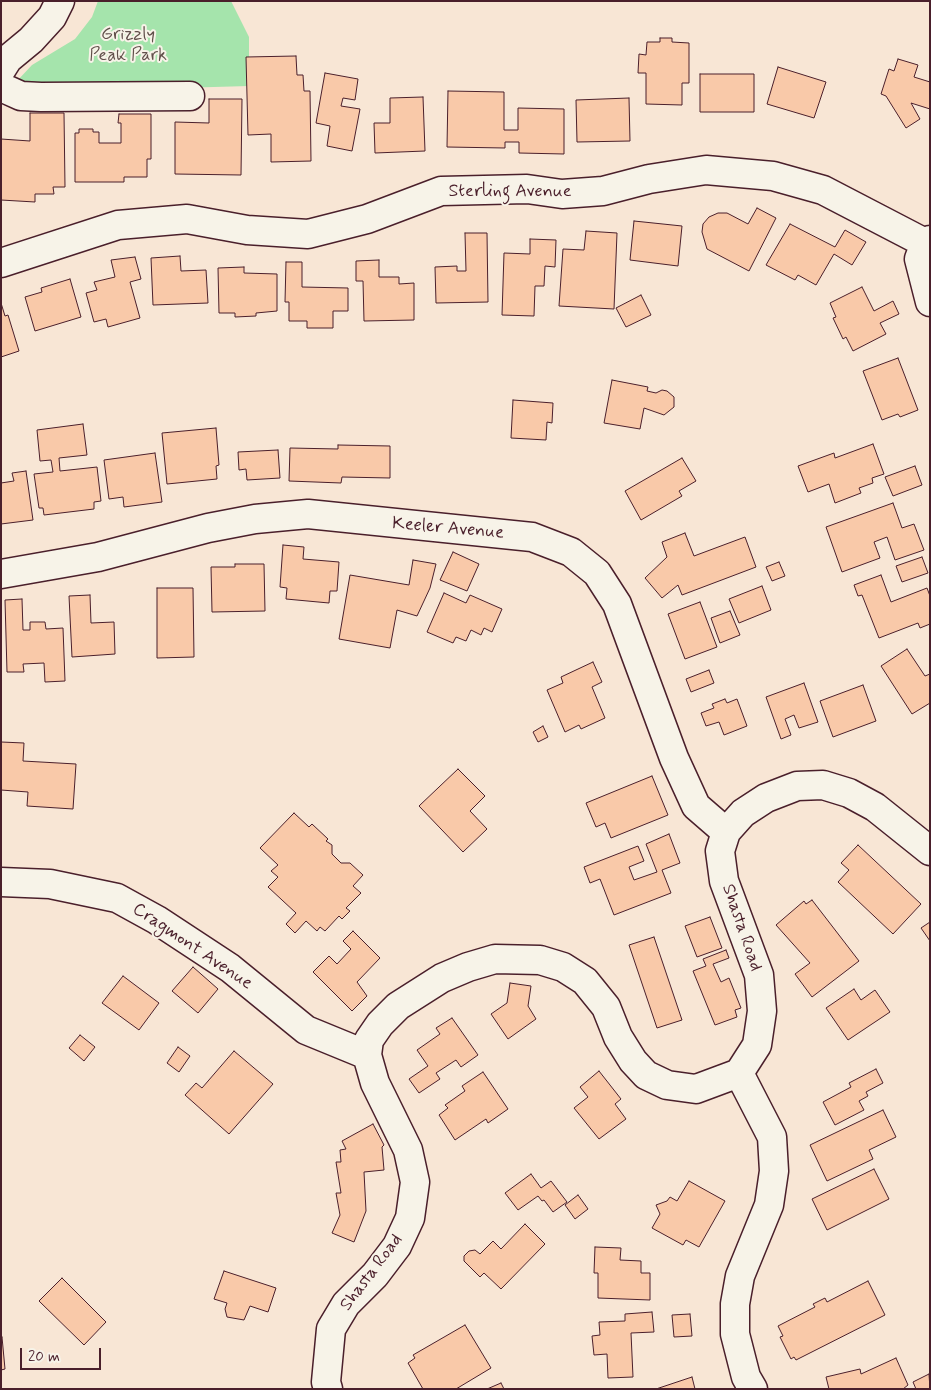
<!DOCTYPE html>
<style>
body{margin:0}
#map{position:relative;width:931px;height:1390px;overflow:hidden;background:#f8e6d5;font-family:Mynerve,sans-serif}
canvas{display:block}
.frame{position:absolute;inset:0;border:2px solid #4a1f2b;pointer-events:none}
.scale{position:absolute;left:20px;top:1348px;width:81px;height:22px;box-sizing:border-box;border:2px solid #4a1f2b;border-top:0;padding-left:6px;font-size:15px;line-height:18px;white-space:nowrap;color:#4a1f2b;-webkit-text-stroke:4px #f7f3e8;paint-order:stroke}
</style>
<div id="map">
<canvas width="931" height="1390"></canvas>
<div class="frame"></div>
<div class="scale">20 m</div>
</div>
<script>
const g = document.querySelector('canvas').getContext('2d');
g.lineJoin = 'round';
function paint(path, color) {
  g.fillStyle = color;
  g.fill(path, 'evenodd');
}
function poly(rows) {
  const path = new Path2D();
  for (const r of rows) {
    path.moveTo(r[0], r[1]);
    for (let i = 2; i < r.length; i += 2) path.lineTo(r[i], r[i + 1]);
  }
  return path;
}
function trace(path, color, width, dash) {
  g.strokeStyle = color;
  g.lineWidth = width;
  g.lineCap = dash ? 'butt' : 'round';
  g.setLineDash(dash || []);
  g.stroke(path);
}
function drawText(font, color, halo, rows, align = 'center') {
  g.font = font + ' Mynerve,sans-serif';
  g.lineWidth = 4;
  g.setLineDash([]);
  g.textBaseline = 'middle';
  g.strokeStyle = halo;
  g.fillStyle = color;
  for (const [text, x, y, turn = 0] of rows) {
    g.save();
    g.translate(x, y);
    g.rotate((+turn || 0) * Math.PI / 180);
    g.textAlign = isNaN(turn) ? turn : align;
    if (halo) g.strokeText(text, 0, 0);
    g.fillText(text, 0, 0);
    g.restore();
  }
}
paint(poly([
 [98,1,231,1,249,37,249,86,36,92,17,81,32,65,75,39,92,17]
]), '#a5e4ac');
const building = poly([
 [660,38,672,38,672,42,689,43,689,83,682,83,682,105,646,104,646,73,638,73,639,54,646,55,647,42,660,42,660,38],
 [296,56,297,75,303,75,304,91,310,91,311,161,271,162,271,134,248,135,246,57,296,56],
 [898,59,918,65,914,77,930,82,930,109,911,103,920,119,906,128,886,96,881,94,889,69,894,71,898,59],
 [778,67,826,82,814,118,767,104,778,67],
 [325,73,358,79,355,100,343,98,341,106,360,109,352,151,327,146,330,126,316,123,325,73],
 [700,74,754,74,754,112,700,112,700,74],
 [448,91,504,92,504,130,518,130,518,108,564,109,564,154,519,153,519,142,505,142,505,148,447,147,448,91],
 [423,97,425,151,375,153,374,123,390,123,390,98,423,97],
 [629,98,630,141,577,142,576,100,629,98],
 [209,99,242,99,241,175,175,174,175,122,209,123,209,99],
 [30,113,64,113,65,187,53,187,54,194,35,194,35,202,1,200,1,139,30,141,30,113],
 [119,114,151,114,151,159,147,159,147,177,124,177,124,182,75,182,75,133,79,133,79,129,93,129,93,132,99,132,99,143,121,143,121,123,118,123,119,114],
 [757,208,776,218,749,271,707,249,702,232,703,224,709,217,718,213,727,213,748,224,757,208],
 [634,221,682,226,678,266,630,260,634,221],
 [790,224,835,247,845,230,866,242,852,265,834,254,816,285,798,275,795,280,766,265,790,224],
 [586,231,617,233,614,309,559,306,563,249,584,250,586,231],
 [465,233,487,233,488,302,436,303,435,267,457,266,457,271,466,271,465,233],
 [530,239,556,240,555,267,545,266,544,286,535,286,534,316,502,315,504,253,530,254,530,239],
 [180,256,181,271,206,270,208,303,153,305,151,258,180,256],
 [135,257,141,279,130,282,140,318,108,327,106,319,94,322,86,293,97,290,94,282,115,277,111,260,135,257],
 [379,260,379,277,399,277,399,284,414,283,414,320,364,321,363,281,356,281,356,261,379,260],
 [286,262,302,262,302,287,348,288,348,311,333,311,333,328,307,328,307,321,289,321,289,302,285,302,286,262],
 [244,267,244,273,277,274,277,311,256,313,256,316,235,317,235,313,219,313,218,268,244,267],
 [70,279,81,317,35,331,25,297,42,292,41,288,70,279],
 [862,287,874,311,893,301,899,314,880,323,886,334,853,351,846,337,843,339,833,318,836,317,830,303,862,287],
 [641,295,651,315,626,327,616,308,641,295],
 [1,303,5,316,8,315,19,351,1,357,1,303],
 [898,358,918,410,900,417,898,414,882,420,863,371,898,358],
 [612,380,648,387,647,391,656,393,662,390,667,391,674,397,674,407,664,415,644,408,640,429,604,423,612,380],
 [513,400,553,403,552,423,547,422,546,440,511,438,513,400],
 [83,424,87,455,59,458,60,471,97,467,101,501,94,502,94,509,44,515,43,508,39,508,34,474,53,472,51,460,40,461,37,430,83,424],
 [216,428,219,465,216,466,217,479,167,484,162,433,216,428],
 [873,444,884,474,872,478,873,483,859,488,861,493,835,503,829,484,808,492,798,466,834,453,835,458,873,444],
 [338,445,390,446,390,478,342,477,341,483,289,481,290,448,338,449,338,445],
 [278,450,280,478,247,480,246,469,239,470,238,452,278,450],
 [155,453,162,502,124,507,123,497,109,499,104,460,155,453],
 [682,458,696,481,679,491,682,496,641,520,625,491,682,458],
 [915,466,922,485,893,496,885,477,915,466],
 [26,471,33,520,1,524,1,483,14,481,12,473,26,471],
 [893,503,902,528,914,524,924,550,895,560,887,537,874,542,880,558,842,572,826,527,893,503],
 [685,533,694,556,745,537,756,567,682,595,678,585,662,598,645,578,667,557,662,542,685,533],
 [283,545,304,547,303,559,339,562,337,591,330,591,329,603,286,599,287,588,280,587,283,545],
 [453,552,479,564,467,591,440,580,453,552],
 [922,557,928,573,902,582,896,566,922,557],
 [413,560,436,564,430,588,417,616,397,610,390,648,339,639,350,575,409,585,413,560],
 [779,562,785,576,772,581,766,567,779,562],
 [235,564,264,564,265,611,212,612,211,567,235,567,235,564],
 [881,575,891,602,927,588,930,596,930,624,920,628,918,623,879,638,862,595,858,596,854,585,881,575],
 [762,586,771,610,739,623,729,599,762,586],
 [157,588,193,588,194,657,157,658,157,588],
 [444,593,466,603,470,595,502,609,492,632,484,628,481,635,471,630,466,641,456,637,453,643,427,632,444,593],
 [90,595,91,623,114,622,115,654,72,657,69,596,90,595],
 [22,599,23,630,30,630,30,622,45,622,46,629,63,628,65,681,45,682,44,663,23,664,24,672,7,672,5,600,22,599],
 [700,602,717,647,685,659,668,614,700,602],
 [730,611,740,635,720,643,711,618,730,611],
 [907,649,925,676,930,674,930,703,912,714,881,666,907,649],
 [593,662,602,682,592,687,605,718,581,729,579,725,565,732,547,690,563,683,561,677,593,662],
 [709,670,714,683,691,692,686,679,709,670],
 [804,683,818,722,799,728,794,715,785,719,791,735,781,739,766,697,804,683],
 [863,685,876,721,833,737,820,701,863,685],
 [725,699,727,703,737,699,747,726,724,735,719,722,706,726,701,713,714,708,712,704,725,699],
 [543,726,548,737,538,742,533,732,543,726],
 [1,742,24,743,23,761,76,764,73,809,27,806,28,792,1,790,1,742],
 [458,769,485,796,470,811,487,829,463,852,419,806,458,769],
 [652,776,668,815,611,838,605,823,596,827,586,803,652,776],
 [294,813,309,827,312,824,328,839,326,841,332,845,332,854,341,863,350,863,363,875,353,886,361,893,346,908,350,911,342,919,339,916,325,931,320,927,317,931,306,921,295,933,286,924,296,913,268,887,278,877,271,871,278,865,260,848,294,813],
 [669,834,680,863,662,870,671,893,614,915,600,879,590,883,584,867,638,846,644,861,629,867,634,880,657,872,646,844,669,834],
 [858,845,921,904,893,934,838,882,849,870,841,863,858,845],
 [812,900,859,961,812,997,795,974,810,963,776,925,804,901,806,904,812,900],
 [710,917,722,948,697,957,685,926,710,917],
 [930,922,930,941,921,928,930,922],
 [353,931,380,958,357,982,367,996,352,1011,313,972,329,956,337,964,351,949,343,941,353,931],
 [654,937,682,1020,657,1028,629,945,654,937],
 [726,950,729,958,713,964,721,982,729,978,741,1008,735,1010,737,1017,715,1025,693,971,706,966,703,959,726,950],
 [193,967,218,989,198,1013,172,991,193,967],
 [123,976,159,1003,139,1030,102,1003,123,976],
 [510,983,531,986,528,1006,536,1019,508,1039,491,1014,507,1003,510,983],
 [854,989,861,1000,875,990,890,1012,848,1040,826,1008,854,989],
 [452,1018,478,1055,461,1067,456,1060,436,1073,440,1079,419,1093,409,1079,428,1066,417,1050,440,1034,436,1028,452,1018],
 [80,1035,95,1047,84,1061,69,1048,80,1035],
 [178,1047,190,1056,179,1072,167,1063,178,1047],
 [234,1051,273,1084,229,1134,185,1095,196,1083,202,1088,234,1051],
 [876,1069,883,1083,866,1092,868,1096,859,1101,864,1110,835,1125,823,1102,851,1087,849,1083,876,1069],
 [599,1071,621,1099,615,1104,626,1119,599,1139,574,1108,588,1097,580,1087,599,1071],
 [483,1072,508,1109,488,1123,486,1119,455,1140,439,1115,448,1108,445,1105,465,1091,462,1086,483,1072],
 [883,1110,896,1137,869,1150,873,1159,827,1181,810,1145,883,1110],
 [373,1124,384,1145,382,1147,384,1170,364,1172,366,1211,354,1242,332,1233,340,1215,336,1193,341,1193,336,1162,341,1162,340,1150,346,1149,342,1141,373,1124],
 [874,1169,889,1199,827,1230,812,1199,874,1169],
 [531,1174,541,1188,551,1181,567,1202,553,1212,544,1200,542,1201,538,1196,518,1210,505,1193,531,1174],
 [689,1181,725,1201,699,1247,686,1240,683,1245,652,1228,660,1214,656,1205,667,1201,670,1197,677,1201,689,1181],
 [578,1195,588,1209,575,1219,565,1205,578,1195],
 [525,1224,545,1244,501,1289,484,1273,480,1277,464,1261,464,1256,469,1251,475,1250,480,1254,493,1241,501,1249,525,1224],
 [595,1247,621,1248,620,1260,641,1261,641,1273,650,1273,650,1300,598,1298,598,1273,594,1273,595,1247],
 [224,1271,276,1288,268,1312,250,1306,244,1320,227,1317,225,1309,227,1303,214,1299,224,1271],
 [62,1278,106,1322,84,1345,39,1301,62,1278],
 [868,1281,885,1315,796,1360,794,1357,791,1359,780,1337,783,1336,778,1326,815,1307,813,1304,825,1298,827,1302,868,1281],
 [652,1312,654,1332,631,1333,633,1377,608,1378,607,1354,594,1355,592,1336,600,1335,599,1322,625,1321,625,1314,652,1312],
 [690,1314,692,1336,674,1337,672,1315,690,1314],
 [465,1325,491,1368,456,1389,423,1389,408,1363,415,1358,413,1355,465,1325],
 [2,1337,5,1369,1,1370,1,1337,2,1337],
 [896,1358,908,1385,903,1389,829,1389,826,1377,860,1369,861,1374,896,1358],
 [929,1374,930,1389,916,1389,913,1382,929,1374],
 [692,1377,695,1389,656,1389,692,1377],
 [501,1383,504,1389,487,1389,501,1383]
]);
paint(building, '#f9c9a9');
trace(building, '#4a1f2b', 1);
const minor = poly([
 [1,70,8,59,31,40,52,17,60,1],
 [1,87,21,96,41,97,190,96],
 [930,240,925,243,919,259,930,302],
 [1,263,118,225,187,219,247,230,308,234,367,219,441,191,527,189,562,194,603,191,649,179,706,170,773,176,823,190,925,243],
 [1,574,98,557,208,528,255,519,308,514,532,537,571,552,597,573,617,604,674,758,696,806,726,832],
 [1,882,50,884,117,898,157,920,230,968,306,1030,367,1055],
 [739,1073,772,1137,774,1171,769,1205,740,1276,735,1304,735,1334,746,1377,753,1389],
 [328,1389,326,1382,331,1329,346,1304,375,1275,397,1246,410,1218,415,1182,408,1150,375,1083,367,1055,369,1040,380,1024,398,1006,442,978,468,967,495,959,540,960,563,967,585,981,606,1007,618,1037,633,1061,646,1075,667,1085,696,1089,739,1073,757,1045,762,1011,759,975,724,881,720,851,726,832,743,813,766,798,797,786,823,785,849,793,875,807,930,851]
]);
trace(minor, '#4a1f2b', 31);
trace(minor, '#f7f3e8', 28);
drawText('18px', '#61504b', '#f7f3e8', [
 ["Grizzly",128,35],
 ["Peak Park",128,56]
]);
drawText('18px', '#4a1f2b', '#f7f3e8', [
 ["Sterling Avenue",510,192],
 ["Keeler Avenue",448,529,5],
 ["Shasta Road",741,928,71],
 ["Cragmont Avenue",192,947,34],
 ["Shasta Road",372,1273,-53]
]);
</script>
